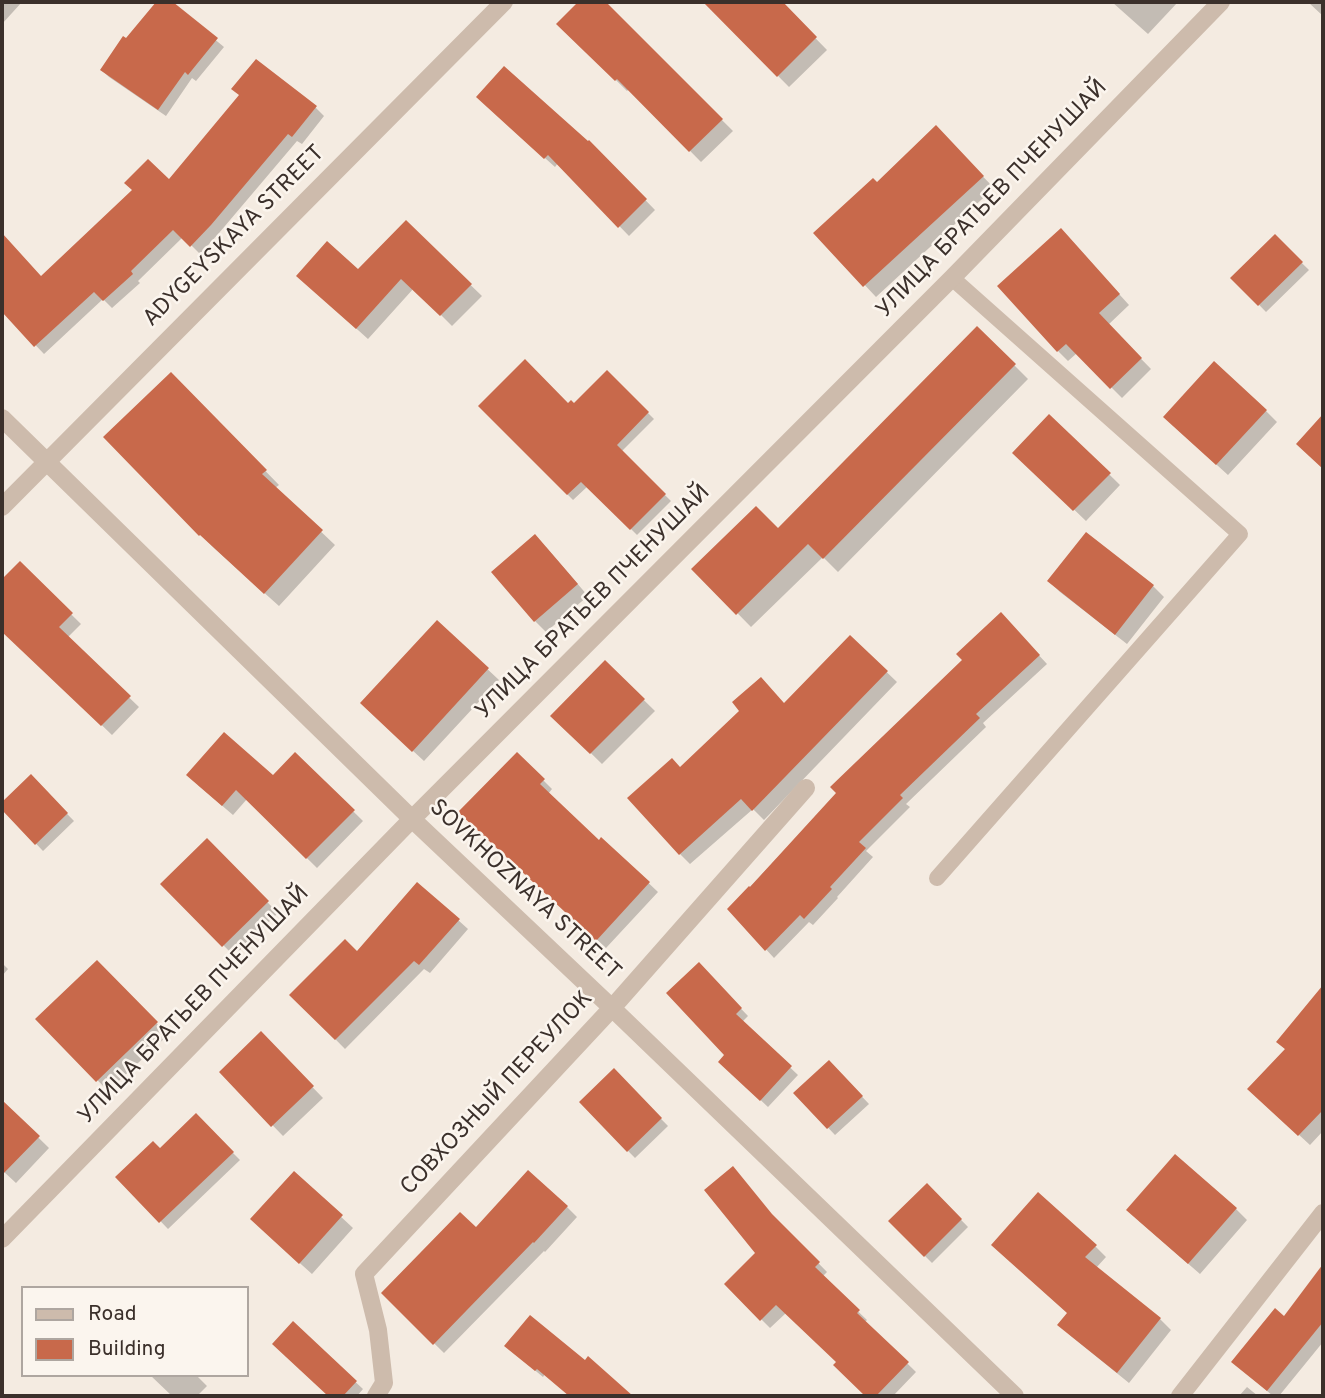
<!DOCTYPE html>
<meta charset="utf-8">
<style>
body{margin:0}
#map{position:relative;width:1325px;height:1398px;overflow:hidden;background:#f4ebe1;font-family:Overpass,sans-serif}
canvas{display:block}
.frame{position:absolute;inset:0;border:4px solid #3b302b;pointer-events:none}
.legend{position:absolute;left:21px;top:1286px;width:228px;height:91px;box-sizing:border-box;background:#fbf5ee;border:2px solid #aea6a0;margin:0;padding:9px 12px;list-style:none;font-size:21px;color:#3b302b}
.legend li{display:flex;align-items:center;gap:14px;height:35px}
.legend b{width:35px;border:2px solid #aea6a0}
</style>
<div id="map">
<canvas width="1325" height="1398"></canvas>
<div class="frame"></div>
<ul class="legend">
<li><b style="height:9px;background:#cdbbac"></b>Road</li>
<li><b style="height:19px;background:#c8694b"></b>Building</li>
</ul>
</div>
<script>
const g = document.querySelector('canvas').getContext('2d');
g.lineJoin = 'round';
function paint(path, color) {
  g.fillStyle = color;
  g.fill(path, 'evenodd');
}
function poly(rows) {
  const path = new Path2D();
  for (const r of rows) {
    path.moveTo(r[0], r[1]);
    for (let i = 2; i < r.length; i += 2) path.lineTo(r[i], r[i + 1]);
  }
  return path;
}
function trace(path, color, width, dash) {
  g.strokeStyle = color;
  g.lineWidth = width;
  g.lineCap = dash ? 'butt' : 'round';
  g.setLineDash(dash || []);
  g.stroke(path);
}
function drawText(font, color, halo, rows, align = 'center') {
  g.font = font + ' Overpass,sans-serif';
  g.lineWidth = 5;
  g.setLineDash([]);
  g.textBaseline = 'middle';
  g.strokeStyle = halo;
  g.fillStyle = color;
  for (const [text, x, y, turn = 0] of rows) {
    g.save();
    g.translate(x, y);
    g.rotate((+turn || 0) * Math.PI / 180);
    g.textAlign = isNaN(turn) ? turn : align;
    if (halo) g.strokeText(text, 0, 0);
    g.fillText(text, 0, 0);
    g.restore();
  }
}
paint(poly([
 [2,2,22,2,2,24],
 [158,2,170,2,224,47,196,81,192,78,166,116,109,77,102,70],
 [580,2,603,2,733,131,701,162,629,89,627,91,559,24],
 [705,2,780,2,827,50,789,87],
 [1112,2,1178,2,1148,34],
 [1308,2,1323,2,1323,16],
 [256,61,316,108,324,116,302,144,297,141,219,233,200,254,183,237,138,281,140,283,112,308,103,299,44,354,2,310,2,235,41,278,169,181,241,96],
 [488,107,588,144,589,142,655,210,629,236,558,163,555,167],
 [936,128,994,188,876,297,816,233,877,184],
 [406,223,482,296,452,326,414,288,368,339,310,287,358,272],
 [1275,237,1309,270,1266,312,1233,278],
 [1071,241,1129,305,1108,325,1151,369,1122,398,1077,353,1068,361,1058,351],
 [977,328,1028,379,838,572,823,557,751,627,694,569,778,531],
 [607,372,654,419,621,452,671,501,637,535,588,486,573,500,480,406,574,405],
 [171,374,279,485,275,488,335,545,279,606,214,548,106,437],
 [1266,411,1277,422,1228,475,1176,428],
 [1050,416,1120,485,1086,521,1015,453],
 [1086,534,1153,586,1164,597,1127,644,1060,592,1049,581],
 [546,547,588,596,546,632,535,621],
 [20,564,81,624,67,638,139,707,112,735,2,629,2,582],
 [437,622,499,680,424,761,373,714],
 [1009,623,1047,664,983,723,986,727,906,804,910,807,866,851,873,857,837,897,838,898,813,925,809,922,774,958,729,909,964,660],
 [850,637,897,682,764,820,753,809,690,864,680,854,681,769,785,705],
 [605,662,655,711,602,764,553,716],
 [295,754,363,821,317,868,247,799,233,815,198,785,273,777],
 [517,754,552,789,548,794,599,842,602,839,658,892,606,948,469,821],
 [31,777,74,821,43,851,2,808,2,804],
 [207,841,278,913,234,956,163,884],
 [458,920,468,929,430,973,424,969,345,1049,292,995,357,953],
 [97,962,168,1035,108,1091,38,1019],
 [2,963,8,969,2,976],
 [699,965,748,1016,742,1022,798,1075,768,1107,720,1062,726,1055],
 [1323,988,1323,1131,1310,1145,1260,1099,1286,1050,1278,1042],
 [261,1034,323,1098,283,1136,221,1072],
 [829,1062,869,1104,835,1135,796,1094],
 [614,1071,668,1126,635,1158,581,1103],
 [2,1102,49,1148,16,1183,2,1170],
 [196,1116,240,1160,168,1229,118,1177,160,1150],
 [294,1173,353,1228,312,1274,263,1230],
 [927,1185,968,1227,932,1263,890,1221],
 [567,1207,577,1217,545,1252,544,1251,444,1353,383,1293,476,1230],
 [1236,1209,1247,1220,1200,1274,1139,1221],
 [781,1225,827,1272,822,1277,867,1320,865,1322,916,1372,893,1396,868,1396,835,1365,838,1362,786,1313,770,1328,726,1284,757,1253],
 [1095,1246,1106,1257,1096,1268,1160,1319,1171,1330,1129,1383,1071,1336,1060,1325,1069,1314,1004,1256],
 [1323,1267,1323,1342,1279,1396,1273,1396,1233,1362,1285,1318],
 [293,1324,363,1389,357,1396,330,1396,274,1344],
 [514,1353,627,1396,628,1396,570,1396,545,1374,543,1377],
 [150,1375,196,1375,207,1386,197,1396,172,1396],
 [1247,1387,1258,1396,1239,1396]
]), '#0003');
paint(poly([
 [156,2,173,2,218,38,188,75,185,72,158,110,100,70,123,36,126,38],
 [578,2,606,2,723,119,689,152,617,79,615,81,556,24],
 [703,2,783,2,817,37,777,77],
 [256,59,317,106,292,137,288,134,211,225,190,247,173,230,131,271,133,274,103,301,94,292,34,347,2,312,2,233,41,276,132,190,124,183,148,159,169,179,239,95,231,89],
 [504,66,588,141,589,140,647,199,618,228,548,155,544,159,476,97],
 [936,125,984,176,863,287,813,233,873,178,877,182],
 [406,220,472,284,440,316,401,279,356,329,296,276,327,241,358,269],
 [1061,228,1120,294,1099,313,1142,358,1110,389,1066,344,1057,352,997,286],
 [1275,234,1303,262,1258,306,1230,278],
 [977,326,1016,364,823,559,808,544,736,615,691,569,756,506,778,528],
 [525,359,568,403,571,400,574,403,607,370,649,412,617,445,666,494,630,530,581,482,567,495,478,406],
 [1214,361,1267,410,1216,465,1163,417],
 [171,372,267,470,262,474,323,530,264,594,200,535,199,536,103,437],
 [1049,414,1111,473,1073,511,1012,453],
 [1323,414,1323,469,1296,444],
 [1086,532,1154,585,1115,635,1047,581],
 [535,534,578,584,534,622,491,572],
 [20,561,73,613,59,627,131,696,101,726,2,632,2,579],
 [1001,612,1040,655,976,714,980,718,900,795,903,798,859,842,866,848,830,887,832,889,804,919,800,915,765,951,727,909,749,886,750,887,836,793,830,787,962,660,956,654],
 [437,620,489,668,412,752,360,703],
 [850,635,888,671,752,811,741,799,679,855,627,798,672,758,680,767,739,711,732,702,761,677,784,703],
 [605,660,645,699,590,754,550,716],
 [224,732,273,775,295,752,355,810,306,859,236,790,222,806,186,775],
 [517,752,545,779,540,784,599,840,601,837,650,882,596,941,458,812],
 [31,774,68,813,35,845,2,810,2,802],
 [207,838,269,901,222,947,160,884],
 [417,882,460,919,419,965,414,961,335,1040,289,995,345,939,357,951],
 [97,960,158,1022,96,1082,35,1019],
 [699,962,742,1008,736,1014,792,1066,760,1101,718,1062,724,1055,666,993],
 [1323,985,1323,1110,1298,1136,1247,1089,1285,1049,1276,1042],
 [261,1031,314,1086,271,1127,219,1072],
 [829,1060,863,1096,827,1129,793,1093],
 [614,1068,662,1118,627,1152,579,1102],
 [2,1100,40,1136,2,1175],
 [196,1113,234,1152,159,1223,115,1177,153,1141,160,1148],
 [1175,1154,1237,1208,1188,1264,1126,1210],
 [733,1166,772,1214,820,1262,815,1267,860,1310,857,1313,909,1362,876,1396,865,1396,833,1365,836,1362,776,1305,760,1321,724,1284,755,1253,704,1190],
 [528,1170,568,1206,534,1243,533,1242,433,1345,381,1293,460,1212,476,1227],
 [294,1171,343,1215,299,1264,250,1219],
 [927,1183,962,1219,924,1257,888,1221],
 [1038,1192,1097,1245,1085,1257,1161,1318,1117,1373,1057,1325,1067,1313,991,1245],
 [1323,1264,1323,1322,1267,1391,1231,1362,1275,1308,1284,1316],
 [530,1315,585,1360,588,1356,633,1396,569,1396,537,1369,535,1371,504,1346],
 [293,1321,357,1381,343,1396,328,1396,272,1344]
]), '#c8694b');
trace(poly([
 [937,878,1240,534,952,278]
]), '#cdbbac', 16);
trace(poly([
 [2,418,412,819,612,1008,1015,1396],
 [2,507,504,2],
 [2,1239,412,819,952,278,1221,2],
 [376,1396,384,1383,378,1330,364,1274,612,1008,806,788],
 [1180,1396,1323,1213]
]), '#cdbbac', 18);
drawText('23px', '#3b302b', '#fbf5ee', [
 ["УЛИЦА БРАТЬЕВ ПЧЕНУШАЙ",993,200,-46],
 ["ADYGEYSKAYA STREET",235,237,-45],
 ["УЛИЦА БРАТЬЕВ ПЧЕНУШАЙ",594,603,-45],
 ["SOVKHOZNAYA STREET",524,891,43],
 ["УЛИЦА БРАТЬЕВ ПЧЕНУШАЙ",195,1006,-46],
 ["СОВХОЗНЫЙ ПЕРЕУЛОК",498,1094,-47]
]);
</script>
